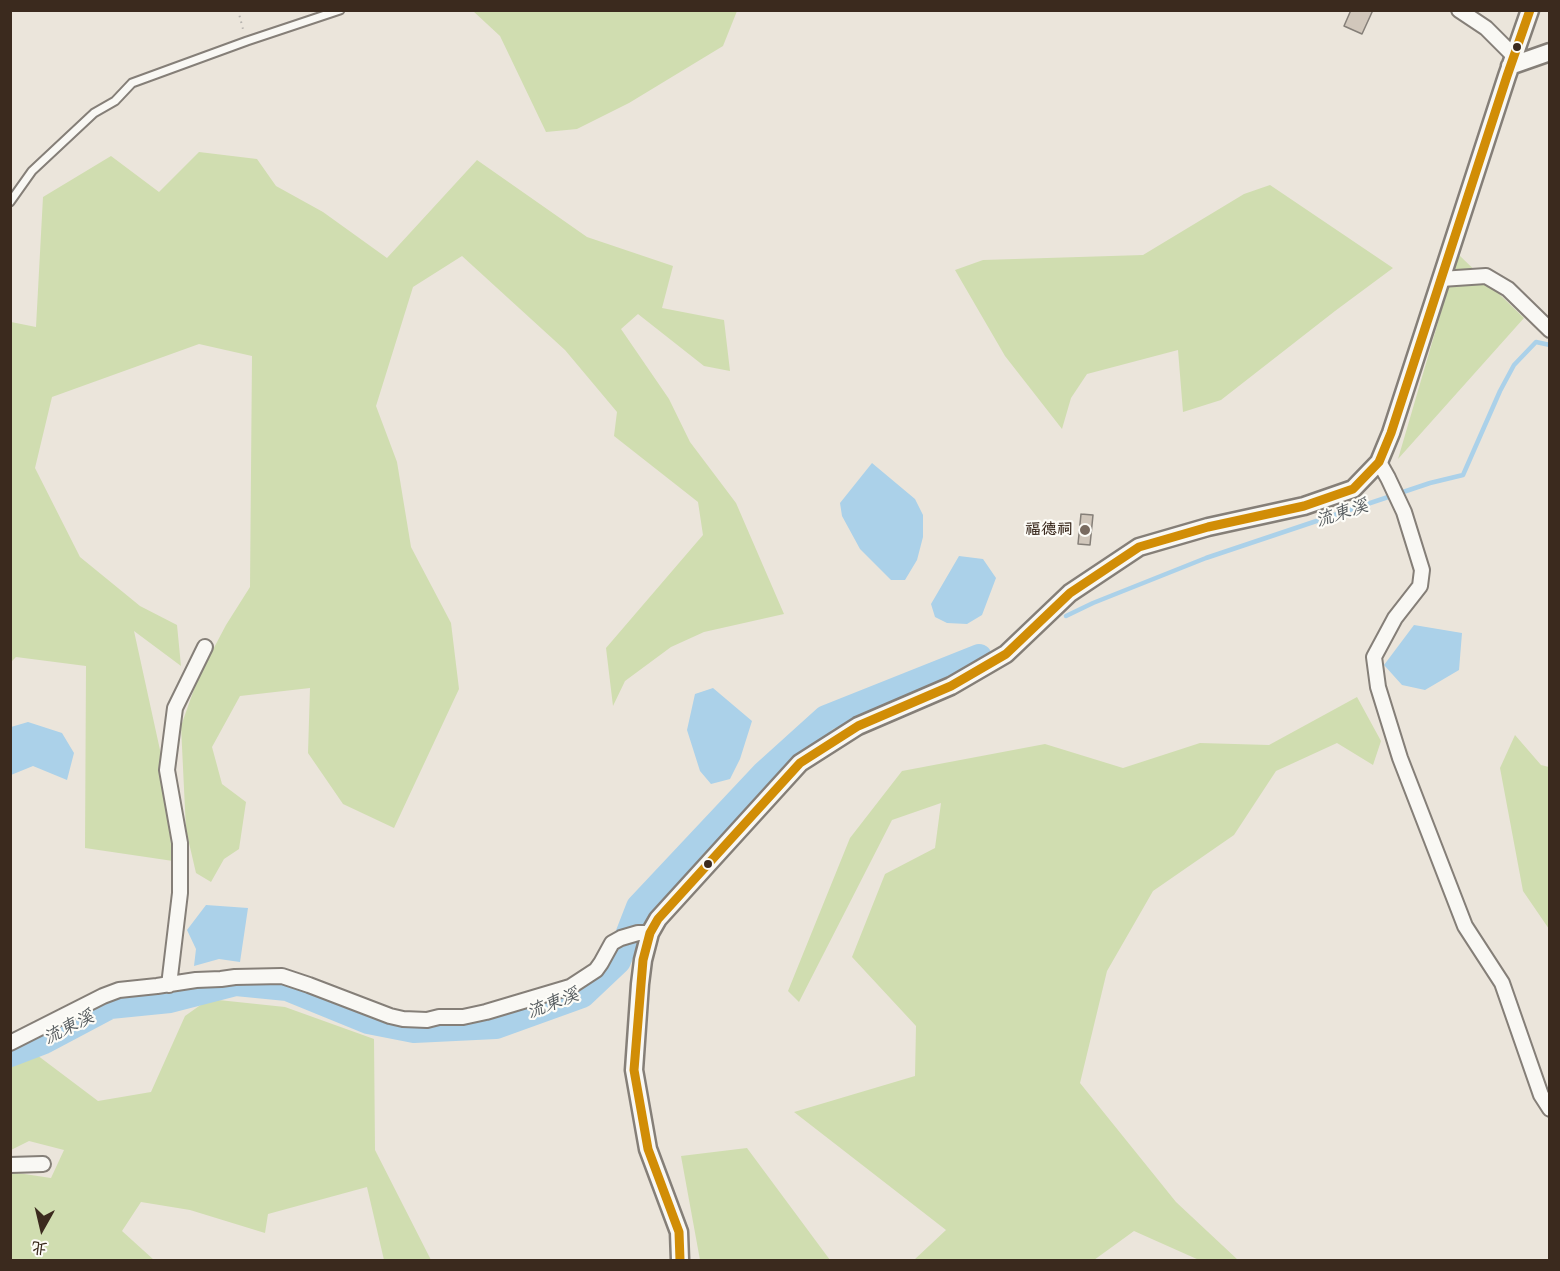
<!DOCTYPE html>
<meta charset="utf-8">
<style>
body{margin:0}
#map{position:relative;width:1560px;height:1271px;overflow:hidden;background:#ebe5db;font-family:"Balsamiq Sans","LXGW WenKai TC",sans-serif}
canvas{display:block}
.frame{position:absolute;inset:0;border:12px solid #3b2a1e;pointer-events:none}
.north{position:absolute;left:12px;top:1199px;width:60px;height:60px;-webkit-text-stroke:4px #fdfcf7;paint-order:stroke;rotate:188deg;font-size:16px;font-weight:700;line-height:24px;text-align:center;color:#3b2a1e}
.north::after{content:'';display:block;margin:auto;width:21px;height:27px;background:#3b2a1e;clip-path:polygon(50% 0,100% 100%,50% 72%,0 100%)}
</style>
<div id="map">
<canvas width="1560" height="1271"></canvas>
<div class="frame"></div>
<div class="north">北</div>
</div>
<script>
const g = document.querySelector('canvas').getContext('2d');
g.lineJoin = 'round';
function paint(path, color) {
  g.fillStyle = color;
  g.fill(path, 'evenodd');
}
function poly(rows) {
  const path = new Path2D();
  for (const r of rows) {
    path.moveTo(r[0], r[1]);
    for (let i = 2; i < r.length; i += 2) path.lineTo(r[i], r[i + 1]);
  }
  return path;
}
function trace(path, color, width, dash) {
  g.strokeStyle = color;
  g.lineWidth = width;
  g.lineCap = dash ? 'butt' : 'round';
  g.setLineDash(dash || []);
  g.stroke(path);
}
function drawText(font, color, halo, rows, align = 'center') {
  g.font = font + ' "Balsamiq Sans","LXGW WenKai TC",sans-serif';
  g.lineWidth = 4.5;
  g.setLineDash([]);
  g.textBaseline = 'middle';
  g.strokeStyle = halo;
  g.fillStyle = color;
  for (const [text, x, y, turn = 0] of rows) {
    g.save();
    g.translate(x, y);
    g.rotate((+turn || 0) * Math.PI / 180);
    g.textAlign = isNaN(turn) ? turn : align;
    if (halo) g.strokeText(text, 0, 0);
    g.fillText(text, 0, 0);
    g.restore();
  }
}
paint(poly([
 [473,11,737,11,723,46,629,103,577,129,546,132,500,36],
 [199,152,257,159,276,186,323,212,387,258,477,160,587,237,673,266,662,308,724,320,730,371,704,366,638,314,621,329,669,399,690,442,736,503,784,614,704,632,671,647,625,681,613,706,606,648,703,535,698,502,614,436,617,412,565,350,462,256,413,287,376,406,397,462,411,547,451,623,459,689,394,828,343,804,308,753,310,688,240,696,212,747,222,784,246,802,239,849,224,859,211,882,196,873,186,830,181,726,198,678,226,625,250,587,252,356,199,344,52,397,35,468,80,557,140,606,177,625,181,666,134,631,160,750,173,861,85,848,86,666,16,657,11,662,11,322,36,327,43,197,111,156,159,192],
 [1270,185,1393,268,1335,311,1221,400,1183,412,1178,350,1087,374,1071,398,1062,429,1005,356,955,270,983,260,1143,255,1244,194],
 [1458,254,1524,318,1398,459],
 [1357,697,1381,741,1373,765,1337,743,1276,771,1234,835,1153,891,1107,971,1080,1083,1176,1202,1238,1260,1199,1260,1134,1231,1094,1260,914,1260,946,1230,794,1112,915,1076,916,1026,852,957,885,874,935,848,941,803,892,820,799,1002,788,991,850,838,902,771,1045,744,1123,768,1200,743,1269,745],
 [1515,735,1541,765,1549,767,1549,929,1523,891,1500,768],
 [209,999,285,1007,374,1039,375,1150,431,1260,384,1260,367,1187,268,1214,265,1233,190,1210,141,1202,122,1231,154,1260,11,1260,11,1172,51,1178,64,1150,29,1141,11,1150,11,1066,33,1052,98,1101,151,1092,185,1016],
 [747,1148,830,1260,700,1260,681,1156]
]), '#d0ddb0');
paint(poly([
 [872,463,915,499,923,515,923,537,917,560,905,580,891,580,860,549,842,516,840,503],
 [959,556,983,559,996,578,982,615,967,624,947,623,935,617,931,604],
 [1414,625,1462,633,1459,670,1425,690,1402,685,1384,665],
 [713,688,752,721,740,759,730,779,711,784,700,771,687,730,695,694],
 [28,722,62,733,74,753,67,780,33,766,11,775,11,727],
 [206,905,248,908,240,962,219,959,194,966,196,949,187,930]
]), '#abd1e9');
trace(poly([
 [1066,616,1093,603,1206,558,1430,483,1463,475,1500,391,1514,365,1536,342,1550,345]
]), '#abd1e9', 4.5);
trace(poly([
 [10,1054,44,1041,110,1006,170,1000,236,983,287,988,368,1021,414,1030,496,1026,582,995,618,961,639,907,764,774,826,718,979,657]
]), '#abd1e9', 26);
const building = poly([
 [1351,10,1373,10,1362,34,1344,26,1351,10],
 [1081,514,1093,515,1090,545,1078,544,1081,514]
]);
paint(building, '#d1c7bb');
trace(building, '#857f78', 1.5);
const service = poly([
 [10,202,32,171,94,113,115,101,132,83,247,41,340,10]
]);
const minor = poly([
 [1459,10,1486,28,1514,56],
 [1441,279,1486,276,1508,289,1550,330],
 [1379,462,1388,478,1404,512,1422,570,1420,586,1395,618,1374,657,1378,687,1400,758,1465,926,1502,983,1541,1095,1550,1109],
 [169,985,180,893,180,843,167,770,175,708,205,647],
 [10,1043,103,996,119,990,157,986,196,980,221,979,235,977,282,976,309,985,390,1016,403,1019,427,1020,439,1017,463,1017,486,1012,570,987,596,970,601,963,612,943,621,938,638,933,650,933],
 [10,1165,43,1164]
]);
const tertiary = poly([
 [1510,66,1550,52],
 [680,1260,679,1232,648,1149,634,1070,640,984,643,960,650,933,658,919,800,763,858,726,951,686,1006,654,1070,593,1139,547,1208,527,1304,506,1353,489,1379,462,1391,433,1507,76,1530,10]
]);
trace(service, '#857f78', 11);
trace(minor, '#857f78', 18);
trace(tertiary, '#857f78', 21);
trace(poly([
 [238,10,244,33]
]), '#b4b1ad', 2, [1.5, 4.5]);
trace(service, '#f9f8f4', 7);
trace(minor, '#f9f8f4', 14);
trace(tertiary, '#f9f8f4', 16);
trace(poly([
 [680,1260,679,1232,648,1149,634,1070,643,960,650,933,658,919,800,763,858,726,951,686,1006,654,1070,593,1139,547,1208,527,1304,506,1353,489,1379,462,1391,433,1507,76,1530,10]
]), '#d18d06', 9);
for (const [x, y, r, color] of [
 [1517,47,5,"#3b2a1e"],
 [1085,530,6,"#796b60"],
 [708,864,5,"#3b2a1e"]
]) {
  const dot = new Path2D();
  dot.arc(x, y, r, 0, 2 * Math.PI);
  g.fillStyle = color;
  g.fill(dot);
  trace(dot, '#fdfcf7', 2);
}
drawText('bold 16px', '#3b2a1e', '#fdfcf7', [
 ["福德祠",1073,530]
], 'right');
drawText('italic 18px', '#545a5d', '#fdfcf7', [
 ["流東溪",1342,514,-18],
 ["流東溪",553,1004,-21],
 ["流東溪",69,1028,-27]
]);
</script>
